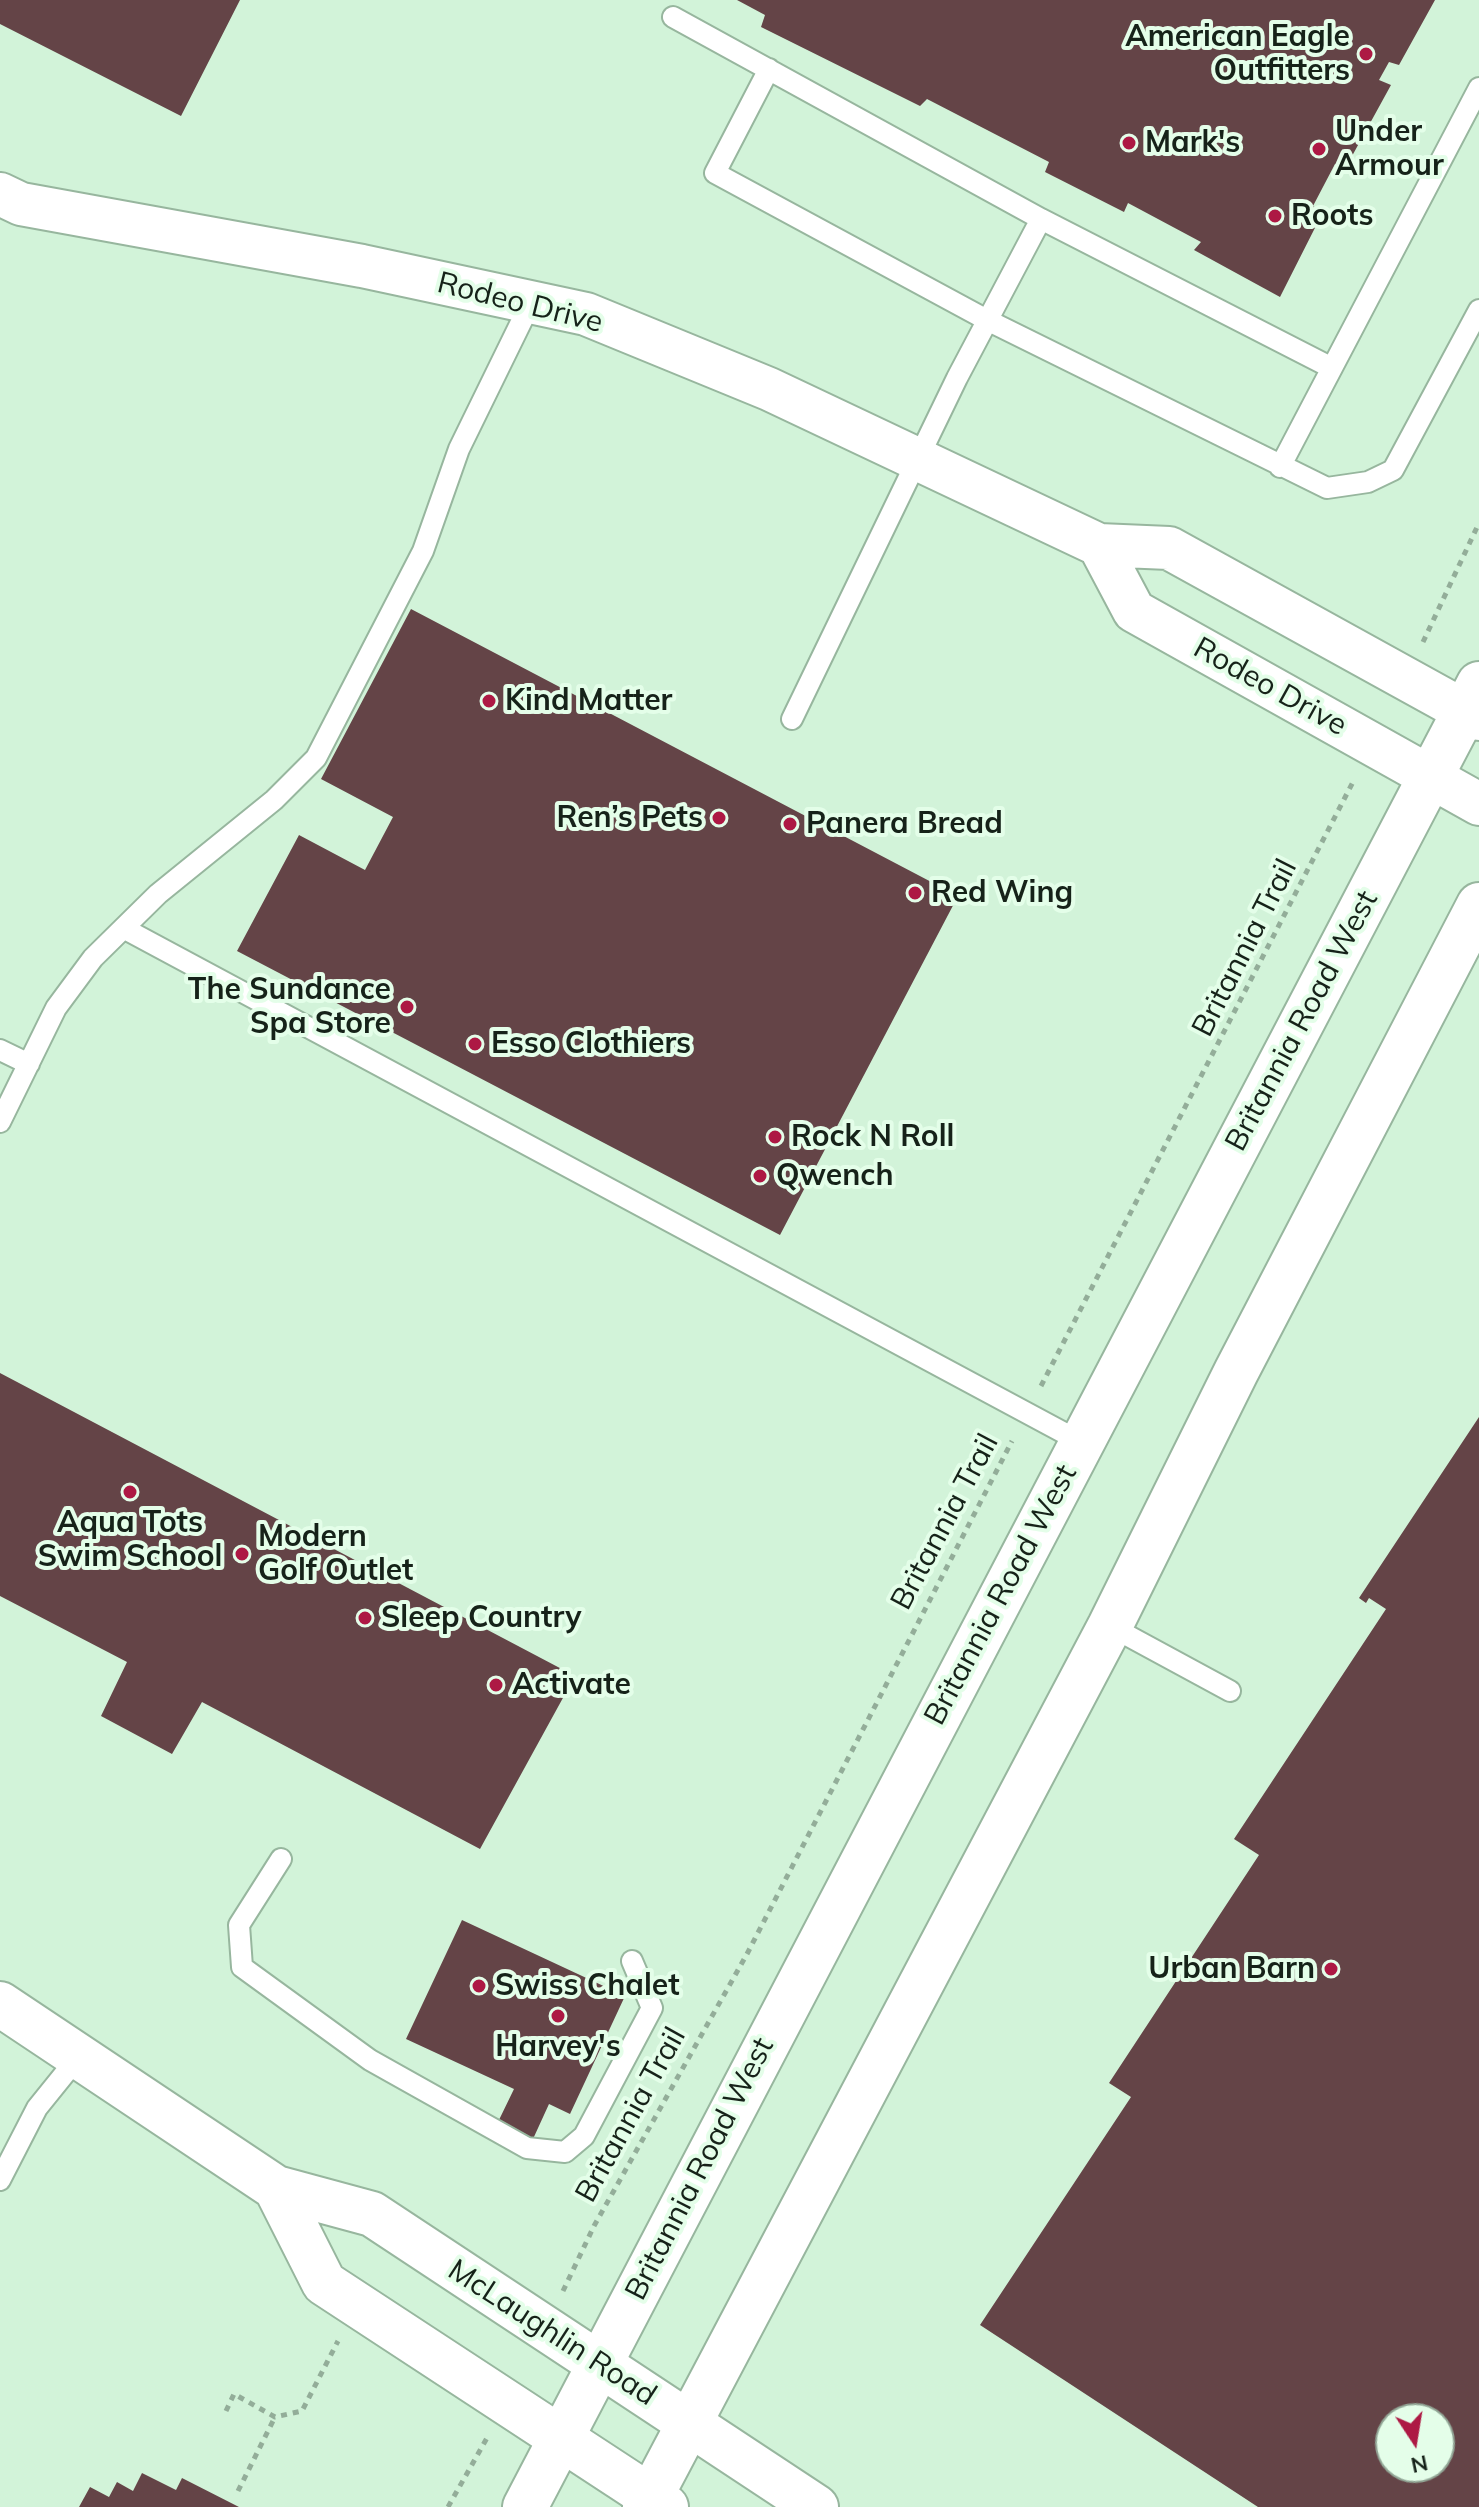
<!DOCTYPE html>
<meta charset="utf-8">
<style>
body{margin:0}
#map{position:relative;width:1479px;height:2507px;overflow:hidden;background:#d2f3d9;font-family:Mulish,sans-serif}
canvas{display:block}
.north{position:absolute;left:1375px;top:2403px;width:80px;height:80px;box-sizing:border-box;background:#e4fee9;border:2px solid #92a696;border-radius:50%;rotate:168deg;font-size:22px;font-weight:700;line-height:32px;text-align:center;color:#162219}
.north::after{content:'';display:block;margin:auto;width:28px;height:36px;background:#ad1944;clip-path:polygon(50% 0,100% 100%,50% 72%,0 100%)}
</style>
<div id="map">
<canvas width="1479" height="2507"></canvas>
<div class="north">N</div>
</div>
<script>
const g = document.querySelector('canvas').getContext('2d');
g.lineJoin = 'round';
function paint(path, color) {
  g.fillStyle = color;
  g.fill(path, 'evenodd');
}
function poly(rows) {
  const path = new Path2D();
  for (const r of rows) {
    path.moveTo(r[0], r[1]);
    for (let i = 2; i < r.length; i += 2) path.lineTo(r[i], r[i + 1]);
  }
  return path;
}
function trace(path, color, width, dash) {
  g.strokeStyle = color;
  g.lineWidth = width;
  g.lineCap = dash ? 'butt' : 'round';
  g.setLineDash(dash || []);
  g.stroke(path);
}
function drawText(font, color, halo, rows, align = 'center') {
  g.font = font + ' Mulish,sans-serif';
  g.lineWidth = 8;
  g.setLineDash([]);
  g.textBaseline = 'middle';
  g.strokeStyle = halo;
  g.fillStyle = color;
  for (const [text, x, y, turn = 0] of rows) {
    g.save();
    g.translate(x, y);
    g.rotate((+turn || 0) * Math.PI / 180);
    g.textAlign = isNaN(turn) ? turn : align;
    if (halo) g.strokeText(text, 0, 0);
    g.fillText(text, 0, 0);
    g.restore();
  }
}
paint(poly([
 [0,0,240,0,181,116,0,24],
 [737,0,1435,0,1399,65,1389,62,1379,80,1391,85,1346,167,1335,164,1313,206,1323,212,1280,297,1194,250,1201,242,1128,203,1124,212,1045,172,1049,162,927,99,920,106,761,27,765,15],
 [411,609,958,896,780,1235,237,951,299,835,365,870,393,817,321,779],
 [0,1373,575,1676,480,1849,202,1702,172,1754,101,1716,127,1662,0,1596],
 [1479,1417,1479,2507,1258,2507,980,2325,1131,2097,1109,2083,1259,1855,1234,1839,1386,1609,1369,1598,1366,1603,1359,1598],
 [1391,2419,1439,2419,1439,2467,1391,2467],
 [462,1920,625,1996,570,2114,549,2104,533,2139,498,2122,514,2089,406,2039],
 [142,2473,176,2490,182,2478,239,2507,79,2507,90,2487,109,2497,117,2482,133,2491]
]), '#644447');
const service = poly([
 [673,17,1041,219,1332,368],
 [769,69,715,173,987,320,1327,488,1368,482,1393,470,1479,310],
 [1280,467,1479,88],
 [792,719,957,378,1041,219],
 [125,929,1081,1442],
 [0,1050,29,1064],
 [0,1122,56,1008,93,958,158,894,274,800,316,758,423,551,459,449,531,302],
 [1110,1626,1230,1691],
 [281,1859,239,1925,242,1967,370,2060,527,2148,565,2152,584,2136,652,2008,632,1961],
 [0,2180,37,2108,79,2056]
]);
const minor = poly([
 [0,194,21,204,362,266,586,314,769,389,1099,545,1169,548,1479,719],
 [1099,545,1134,611,1479,804]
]);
const tertiary = poly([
 [0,2004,276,2188,372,2214,816,2507],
 [276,2188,324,2283,666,2507]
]);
const secondary = poly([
 [525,2507,1479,684],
 [645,2507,1110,1626,1236,1372,1479,905]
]);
trace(service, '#97b69e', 24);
trace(minor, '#97b69e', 46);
trace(tertiary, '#97b69e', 48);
trace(secondary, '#97b69e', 48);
trace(poly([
 [1423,642,1479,523],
 [1041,1386,1354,780],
 [563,2291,594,2226,747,1954,1012,1441],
 [226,2411,234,2394,275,2417,302,2411,338,2341],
 [238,2491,275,2417],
 [448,2507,487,2438]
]), '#93ad99', 5, [6, 6]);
trace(service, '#fff', 20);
trace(minor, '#fff', 42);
trace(tertiary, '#fff', 44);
trace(secondary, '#fff', 44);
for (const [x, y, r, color] of [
 [1366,54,8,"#ad1944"],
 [1129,143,8,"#ad1944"],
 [1319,149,8,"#ad1944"],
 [1275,216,8,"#ad1944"],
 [489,701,8,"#ad1944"],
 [719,818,8,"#ad1944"],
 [790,824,8,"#ad1944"],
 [915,893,8,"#ad1944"],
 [407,1007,8,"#ad1944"],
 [475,1044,8,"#ad1944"],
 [775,1137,8,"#ad1944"],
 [760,1176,8,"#ad1944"],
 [130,1492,8,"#ad1944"],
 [242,1554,8,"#ad1944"],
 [365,1618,8,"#ad1944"],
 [496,1685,8,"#ad1944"],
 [1331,1969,8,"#ad1944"],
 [479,1986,8,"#ad1944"],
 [558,2016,8,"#ad1944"]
]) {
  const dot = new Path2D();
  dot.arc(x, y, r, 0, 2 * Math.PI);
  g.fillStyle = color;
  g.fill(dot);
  trace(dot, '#e4fee9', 3);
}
drawText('bold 30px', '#162219', '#e4fee9', [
 ["American Eagle",1350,37,"right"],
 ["Outfitters",1350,71,"right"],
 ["Under",1335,132],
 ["Armour",1335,166],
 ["Mark's",1145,143],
 ["Roots",1291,216],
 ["Kind Matter",505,701],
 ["Ren’s Pets",703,818,"right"],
 ["Panera Bread",806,824],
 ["Red Wing",931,893],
 ["The Sundance",391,990,"right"],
 ["Spa Store",391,1024,"right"],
 ["Esso Clothiers",491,1044],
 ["Rock N Roll",791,1137],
 ["Qwench",776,1176],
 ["Aqua Tots",130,1523,"center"],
 ["Swim School",130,1557,"center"],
 ["Modern",258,1537],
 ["Golf Outlet",258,1571],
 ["Sleep Country",381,1618],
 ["Activate",512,1685],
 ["Urban Barn",1315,1969,"right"],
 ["Swiss Chalet",495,1986],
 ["Harvey's",558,2047,"center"]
], 'left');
drawText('30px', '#162219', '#e4fee9', [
 ["Rodeo Drive",520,303,14],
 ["Rodeo Drive",1270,687,29],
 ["Britannia Trail",1245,948,-63],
 ["Britannia Road West",1302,1021,-62],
 ["Britannia Trail",945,1522,-62],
 ["Britannia Road West",1001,1595,-62],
 ["Britannia Trail",631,2115,-61],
 ["Britannia Road West",700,2169,-63],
 ["McLaughlin Road",552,2333,33]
]);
</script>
